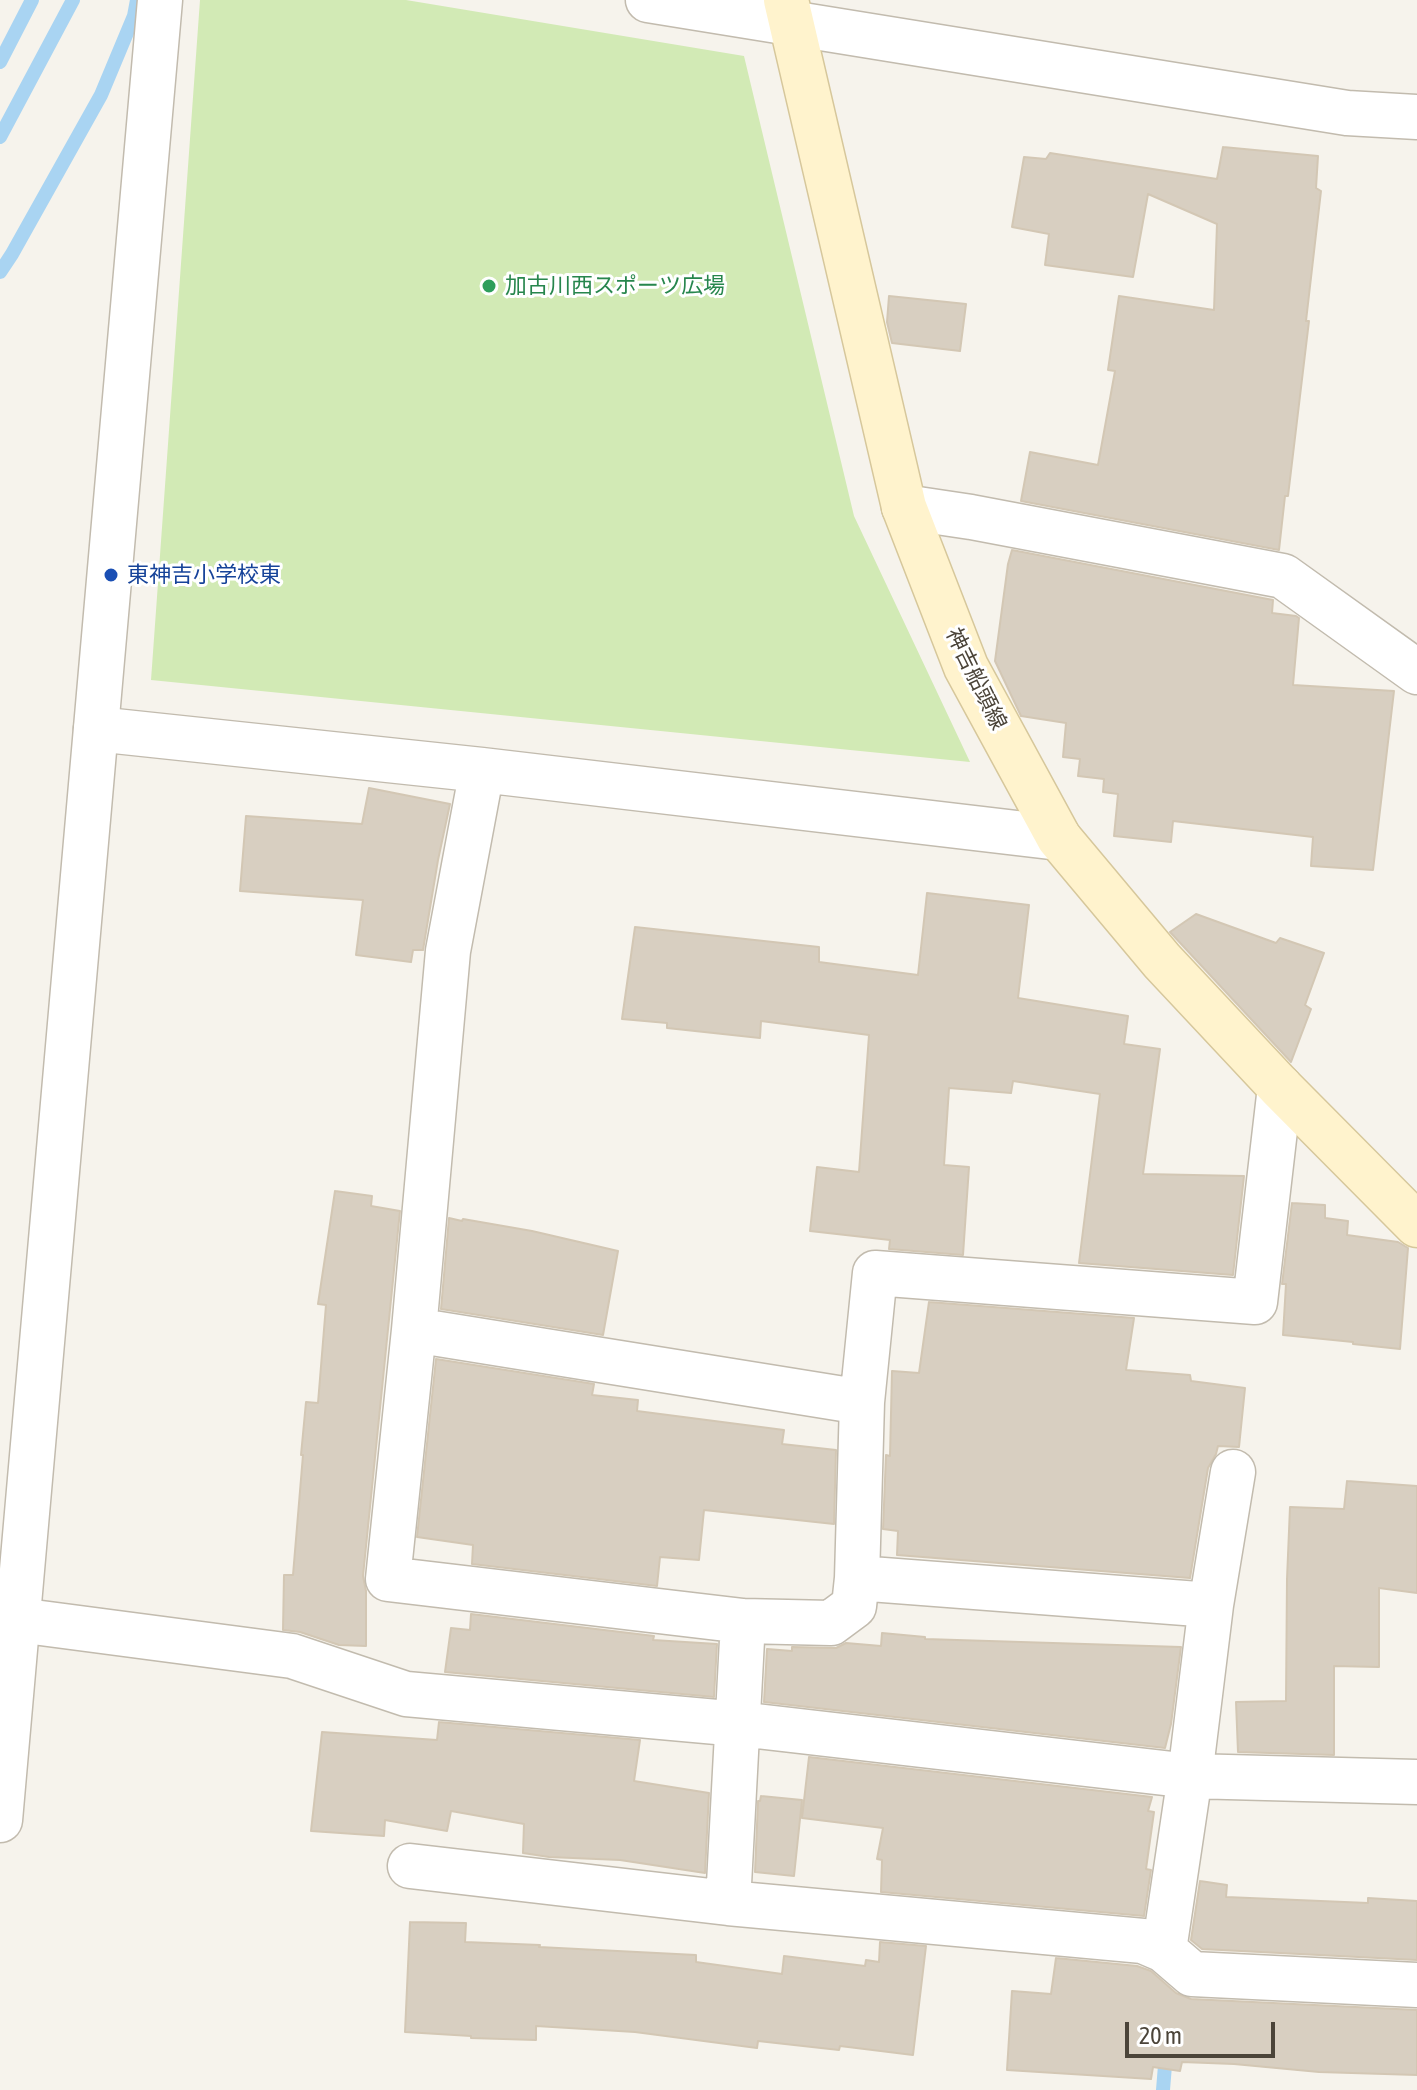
<!DOCTYPE html>
<meta charset="utf-8">
<style>
body{margin:0}
#map{position:relative;width:1417px;height:2090px;overflow:hidden;background:#f6f3ec;font-family:"Asap Condensed",sans-serif}
canvas{display:block}
.scale{position:absolute;left:1125px;top:2022px;width:150px;height:36px;box-sizing:border-box;border:4px solid #4b4439;border-top:0;padding-left:10px;font-size:24px;line-height:28px;white-space:nowrap;color:#4b4439;-webkit-text-stroke:6px #fff;paint-order:stroke}
</style>
<div id="map">
<canvas width="1417" height="2090"></canvas>
<div class="scale">20 m</div>
</div>
<script>
const g = document.querySelector('canvas').getContext('2d');
g.lineJoin = 'round';
function paint(path, color) {
  g.fillStyle = color;
  g.fill(path, 'evenodd');
}
function poly(rows) {
  const path = new Path2D();
  for (const r of rows) {
    path.moveTo(r[0], r[1]);
    for (let i = 2; i < r.length; i += 2) path.lineTo(r[i], r[i + 1]);
  }
  return path;
}
function trace(path, color, width, dash) {
  g.strokeStyle = color;
  g.lineWidth = width;
  g.lineCap = dash ? 'butt' : 'round';
  g.setLineDash(dash || []);
  g.stroke(path);
}
function drawText(font, color, halo, rows, align = 'center') {
  g.font = font + ' "Asap Condensed","Noto Sans JP",sans-serif';
  g.lineWidth = 6;
  g.setLineDash([]);
  g.textBaseline = 'middle';
  g.strokeStyle = halo;
  g.fillStyle = color;
  for (const [text, x, y, turn = 0] of rows) {
    g.save();
    g.translate(x, y);
    g.rotate((+turn || 0) * Math.PI / 180);
    g.textAlign = isNaN(turn) ? turn : align;
    if (halo) g.strokeText(text, 0, 0);
    g.fillText(text, 0, 0);
    g.restore();
  }
}
paint(poly([
 [200,0,406,0,744,56,854,516,970,762,151,680]
]), '#d2eab5');
trace(poly([
 [0,62,32,0],
 [0,137,73,0],
 [0,272,12,254,101,95,134,16,137,0],
 [1163,2090,1166,2053]
]), '#a9d4f2', 14);
const building = poly([
 [1223,147,1318,156,1316,188,1321,191,1306,321,1309,321,1288,496,1285,496,1279,550,1021,501,1030,452,1098,465,1115,371,1108,370,1119,296,1214,310,1217,224,1148,194,1133,277,1045,265,1049,234,1012,227,1024,157,1046,159,1050,153,1217,179,1223,147],
 [889,296,966,304,960,351,892,343,887,322,889,296],
 [1012,550,1273,600,1272,613,1296,616,1299,618,1293,685,1394,691,1373,870,1311,866,1313,837,1173,821,1171,842,1114,836,1118,794,1103,792,1104,779,1078,776,1080,759,1063,757,1066,723,1021,716,995,661,1008,564,1012,550],
 [369,788,450,804,438,860,423,950,413,950,411,962,356,955,363,900,240,891,246,816,362,824,369,788],
 [927,893,1029,905,1018,998,1128,1016,1124,1044,1160,1049,1143,1174,1244,1176,1233,1275,1079,1263,1100,1094,1013,1081,1011,1093,949,1088,944,1165,969,1167,963,1255,889,1249,890,1240,810,1231,817,1167,859,1172,869,1035,761,1021,760,1038,667,1028,667,1023,622,1019,635,927,819,947,819,962,918,975,927,893],
 [1196,914,1276,943,1280,938,1324,953,1305,1005,1311,1009,1291,1062,1170,932,1196,914],
 [335,1191,372,1196,371,1206,400,1211,363,1576,366,1591,366,1646,339,1645,300,1632,283,1630,284,1575,293,1575,303,1455,301,1455,306,1402,318,1403,326,1305,318,1304,335,1191],
 [1292,1203,1325,1205,1325,1218,1348,1221,1347,1235,1398,1242,1408,1248,1400,1349,1353,1344,1353,1342,1283,1335,1286,1284,1282,1284,1292,1203],
 [449,1218,462,1221,463,1219,532,1231,618,1251,603,1335,441,1309,449,1218],
 [929,1302,1134,1318,1126,1370,1190,1375,1191,1381,1245,1388,1239,1447,1218,1446,1216,1454,1208,1468,1190,1578,897,1555,898,1531,883,1529,886,1455,890,1456,892,1371,919,1373,929,1302],
 [436,1359,594,1384,592,1395,638,1400,637,1411,784,1430,782,1444,836,1450,834,1524,704,1510,699,1560,660,1557,657,1586,472,1564,473,1545,417,1537,436,1359],
 [1347,1481,1417,1486,1417,1593,1379,1588,1379,1667,1334,1666,1334,1755,1238,1752,1236,1702,1286,1701,1287,1579,1290,1507,1344,1509,1347,1481],
 [471,1614,654,1636,653,1640,717,1644,714,1697,445,1672,451,1628,470,1630,471,1614],
 [882,1633,925,1637,925,1639,1181,1647,1171,1724,1165,1748,764,1702,767,1649,792,1651,792,1647,836,1648,846,1643,881,1646,882,1633],
 [439,1722,640,1740,634,1781,709,1793,705,1873,620,1860,549,1857,523,1853,524,1824,451,1811,447,1831,385,1820,384,1836,311,1831,322,1732,437,1740,439,1722],
 [809,1757,1152,1797,1148,1811,1154,1812,1146,1869,1151,1870,1144,1916,881,1892,882,1860,877,1859,883,1828,802,1818,809,1757],
 [761,1796,802,1800,794,1876,755,1872,758,1801,760,1801,761,1796],
 [1200,1881,1227,1885,1226,1897,1368,1903,1368,1898,1417,1901,1417,1960,1202,1949,1191,1940,1200,1881],
 [410,1922,466,1923,465,1942,540,1945,539,1947,696,1955,696,1962,782,1974,784,1956,865,1966,866,1960,879,1962,880,1942,926,1946,913,2055,840,2046,839,2050,758,2041,757,2048,635,2032,536,2026,536,2040,471,2038,471,2036,405,2032,410,1922],
 [1056,1958,1137,1966,1151,1971,1176,1993,1191,1999,1417,2010,1417,2075,1319,2072,1234,2064,1182,2062,1180,2071,1153,2067,1151,2079,1007,2070,1012,1991,1051,1994,1056,1958]
]);
paint(building, '#d8cfc1');
trace(building, '#d3c7b4', 2);
const minor = poly([
 [648,0,1347,113,1417,117],
 [904,507,971,517,1283,576,1417,672],
 [96,729,482,770,1059,838],
 [482,770,448,951,414,1330,388,1579,743,1621,831,1623,854,1606,857,1578],
 [414,1330,862,1402],
 [1211,1605,857,1578,862,1402,875,1273,1255,1302,1280,1087],
 [18,1620,292,1656,406,1694,739,1724,1190,1776,1417,1782],
 [410,1866,728,1903,1143,1941,1164,1950,1192,1974,1417,1985],
 [728,1903,743,1621],
 [1164,1950,1190,1776,1211,1605,1233,1472]
]);
const tertiary = poly([
 [0,1820,160,0]
]);
const secondary = poly([
 [786,0,904,507,966,667,1059,838,1162,961,1280,1087,1417,1225]
]);
trace(minor, '#c2bbae', 47);
trace(tertiary, '#c2bbae', 47);
trace(secondary, '#d6c79b', 47);
trace(minor, '#fff', 44);
trace(tertiary, '#fff', 44);
trace(secondary, '#fff3cd', 44);
for (const [x, y, r, color] of [
 [489,286,8,"#2e9e5b"],
 [111,575,8,"#1a4fb4"]
]) {
  const dot = new Path2D();
  dot.arc(x, y, r, 0, 2 * Math.PI);
  g.fillStyle = color;
  g.fill(dot);
  trace(dot, '#fff', 3);
}
drawText('22px', '#27864d', '#fff', [
 ["加古川西スポーツ広場",505,286]
], 'left');
drawText('22px', '#164399', '#fff', [
 ["東神吉小学校東",127,575]
], 'left');
drawText('22px', '#4b4439', '#fff', [
 ["神吉船頭線",976,679,64]
]);
</script>
